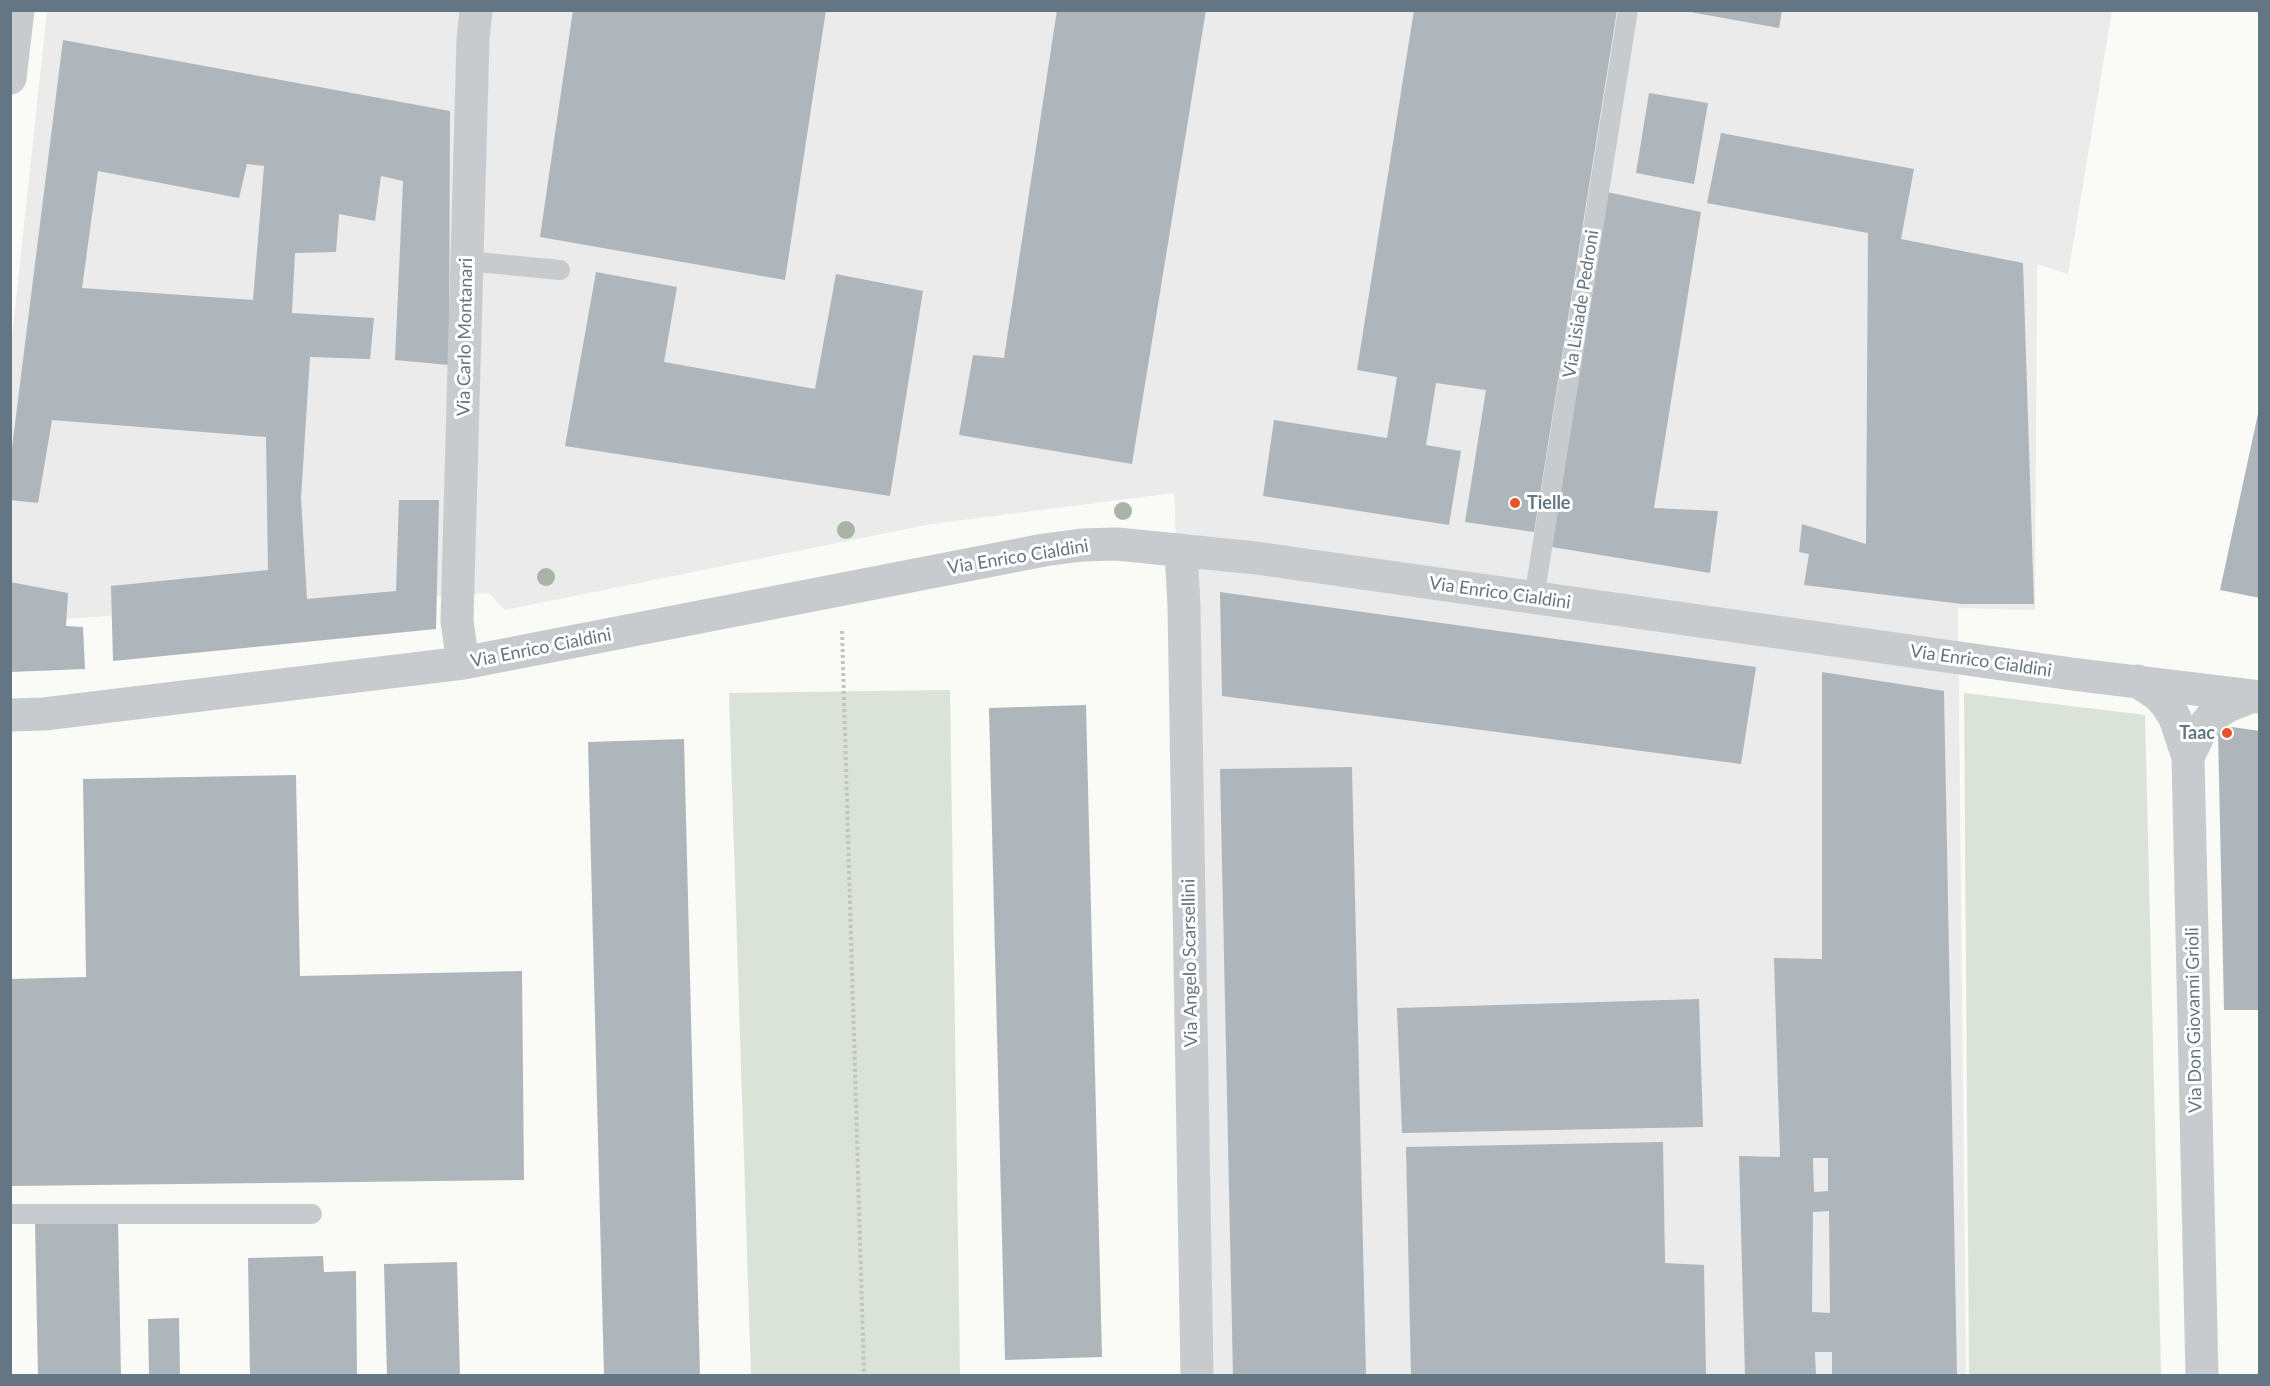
<!DOCTYPE html>
<style>
body{margin:0}
#map{position:relative;width:2270px;height:1386px;overflow:hidden;background:#fafaf7;font-family:Lato,sans-serif}
canvas{display:block}
.frame{position:absolute;inset:0;border:12px solid #647683;pointer-events:none}
</style>
<div id="map">
<canvas width="2270" height="1386"></canvas>
<div class="frame"></div>
</div>
<script>
const g = document.querySelector('canvas').getContext('2d');
g.lineJoin = 'round';
function paint(path, color) {
  g.fillStyle = color;
  g.fill(path, 'evenodd');
}
function poly(rows) {
  const path = new Path2D();
  for (const r of rows) {
    path.moveTo(r[0], r[1]);
    for (let i = 2; i < r.length; i += 2) path.lineTo(r[i], r[i + 1]);
  }
  return path;
}
function trace(path, color, width, dash) {
  g.strokeStyle = color;
  g.lineWidth = width;
  g.lineCap = dash ? 'butt' : 'round';
  g.setLineDash(dash || []);
  g.stroke(path);
}
function drawText(font, color, halo, rows, align = 'center') {
  g.font = font + ' Lato,sans-serif';
  g.lineWidth = 6;
  g.setLineDash([]);
  g.textBaseline = 'middle';
  g.strokeStyle = halo;
  g.fillStyle = color;
  for (const [text, x, y, turn = 0] of rows) {
    g.save();
    g.translate(x, y);
    g.rotate((+turn || 0) * Math.PI / 180);
    g.textAlign = isNaN(turn) ? turn : align;
    if (halo) g.strokeText(text, 0, 0);
    g.fillText(text, 0, 0);
    g.restore();
  }
}
paint(poly([
 [47,11,2112,11,2068,274,2037,264,2035,610,1958,608,1966,1375,1213,1375,1174,493,931,524,505,610,489,593,11,622,11,347]
]), '#eaebea');
paint(poly([
 [950,690,960,1375,751,1375,729,693],
 [1964,693,2145,715,2161,1375,1969,1375]
]), '#dbe2d8');
paint(poly([
 [573,10,826,10,785,280,540,237],
 [1057,10,1206,10,1132,464,959,435,973,355,1004,358],
 [1414,10,1617,10,1534,532,1465,522,1486,390,1436,383,1426,445,1461,451,1449,525,1263,496,1274,420,1387,438,1397,377,1357,370],
 [1679,10,1782,10,1779,28],
 [63,40,450,111,449,365,395,360,403,181,381,176,375,221,339,214,336,252,295,253,292,313,374,318,370,359,310,357,301,498,307,599,396,591,399,500,439,500,436,629,113,661,111,586,268,570,266,437,52,420,38,503,10,500,10,464],
 [247,164,264,166,253,300,82,288,98,171,239,198],
 [1649,93,1708,103,1694,184,1636,173],
 [1721,133,1914,169,1901,239,2023,263,2034,604,1962,604,1804,585,1809,554,1799,552,1802,524,1866,544,1868,233,1707,203],
 [1607,192,1701,212,1654,508,1718,511,1710,573,1552,547],
 [596,272,677,287,664,362,815,389,836,274,923,291,890,496,565,446],
 [2259,409,2260,409,2260,598,2220,590],
 [10,582,68,593,66,626,83,627,85,669,10,672],
 [1220,592,1756,667,1741,764,1222,696],
 [1822,672,1944,691,1957,1376,1832,1376,1832,1352,1815,1352,1816,1376,1745,1376,1739,1156,1780,1157,1774,958,1822,959],
 [1813,1158,1828,1158,1828,1191,1814,1192],
 [1829,1211,1830,1313,1812,1312,1813,1212],
 [1086,705,1102,1357,1005,1360,989,708],
 [2225,726,2260,731,2260,1010,2224,1010,2218,731],
 [684,739,700,1376,604,1376,588,742],
 [1352,767,1366,1376,1233,1376,1220,769],
 [296,775,300,976,522,971,524,1180,10,1186,10,979,86,977,83,779],
 [1699,999,1703,1127,1402,1133,1397,1008],
 [1663,1142,1665,1263,1704,1265,1706,1376,1411,1376,1406,1147],
 [118,1220,121,1376,38,1376,35,1222],
 [323,1256,324,1272,356,1271,357,1376,250,1376,248,1258],
 [457,1262,460,1376,387,1376,384,1264],
 [179,1318,180,1376,149,1376,148,1319]
]), '#aeb6bc');
trace(poly([
 [842,631,864,1376]
]), '#c1c3c5', 4, [3, 3]);
trace(poly([
 [467,261,560,270],
 [1534,598,1628,10],
 [10,1214,312,1214]
]), '#c7cbce', 20);
trace(poly([
 [10,78,18,10],
 [1181,550,1184,607,1197,1376],
 [463,663,457,621,473,40,476,10],
 [2137,681,2158,695,2167,705,2175,718,2188,757],
 [10,715,44,714,463,663,1044,550,1082,545,1117,544,1256,558,2072,674,2260,697],
 [2202,1376,2188,757,2201,730,2213,715,2228,706,2253,696]
]), '#c7cbce', 33);
g.fillStyle = '#a9b4a6';
for (const [x, y] of [
 [1123,511],
 [846,530],
 [546,577]
]) {
  g.beginPath();
  g.arc(x, y, 9, 0, 2 * Math.PI);
  g.fill();
}
for (const [x, y, r, color] of [
 [1515,503,6,"#e95328"],
 [2227,733,6,"#e95328"]
]) {
  const dot = new Path2D();
  dot.arc(x, y, r, 0, 2 * Math.PI);
  g.fillStyle = color;
  g.fill(dot);
  trace(dot, '#fff', 2);
}
drawText('18px', '#647683', '#fff', [
 ["Via Lisiade Pedroni",1581,304,-81],
 ["Via Carlo Montanari",465,337,-89],
 ["Via Enrico Cialdini",1018,557,-9],
 ["Via Enrico Cialdini",1500,593,8],
 ["Via Enrico Cialdini",541,648,-11],
 ["Via Enrico Cialdini",1981,661,8],
 ["Via Angelo Scarsellini",1190,963,-91],
 ["Via Don Giovanni Grioli",2194,1020,-91]
]);
drawText('bold 18px', '#647683', '#fff', [
 ["Tielle",1527,503],
 ["Taac",2215,733,"right"]
], 'left');
</script>
